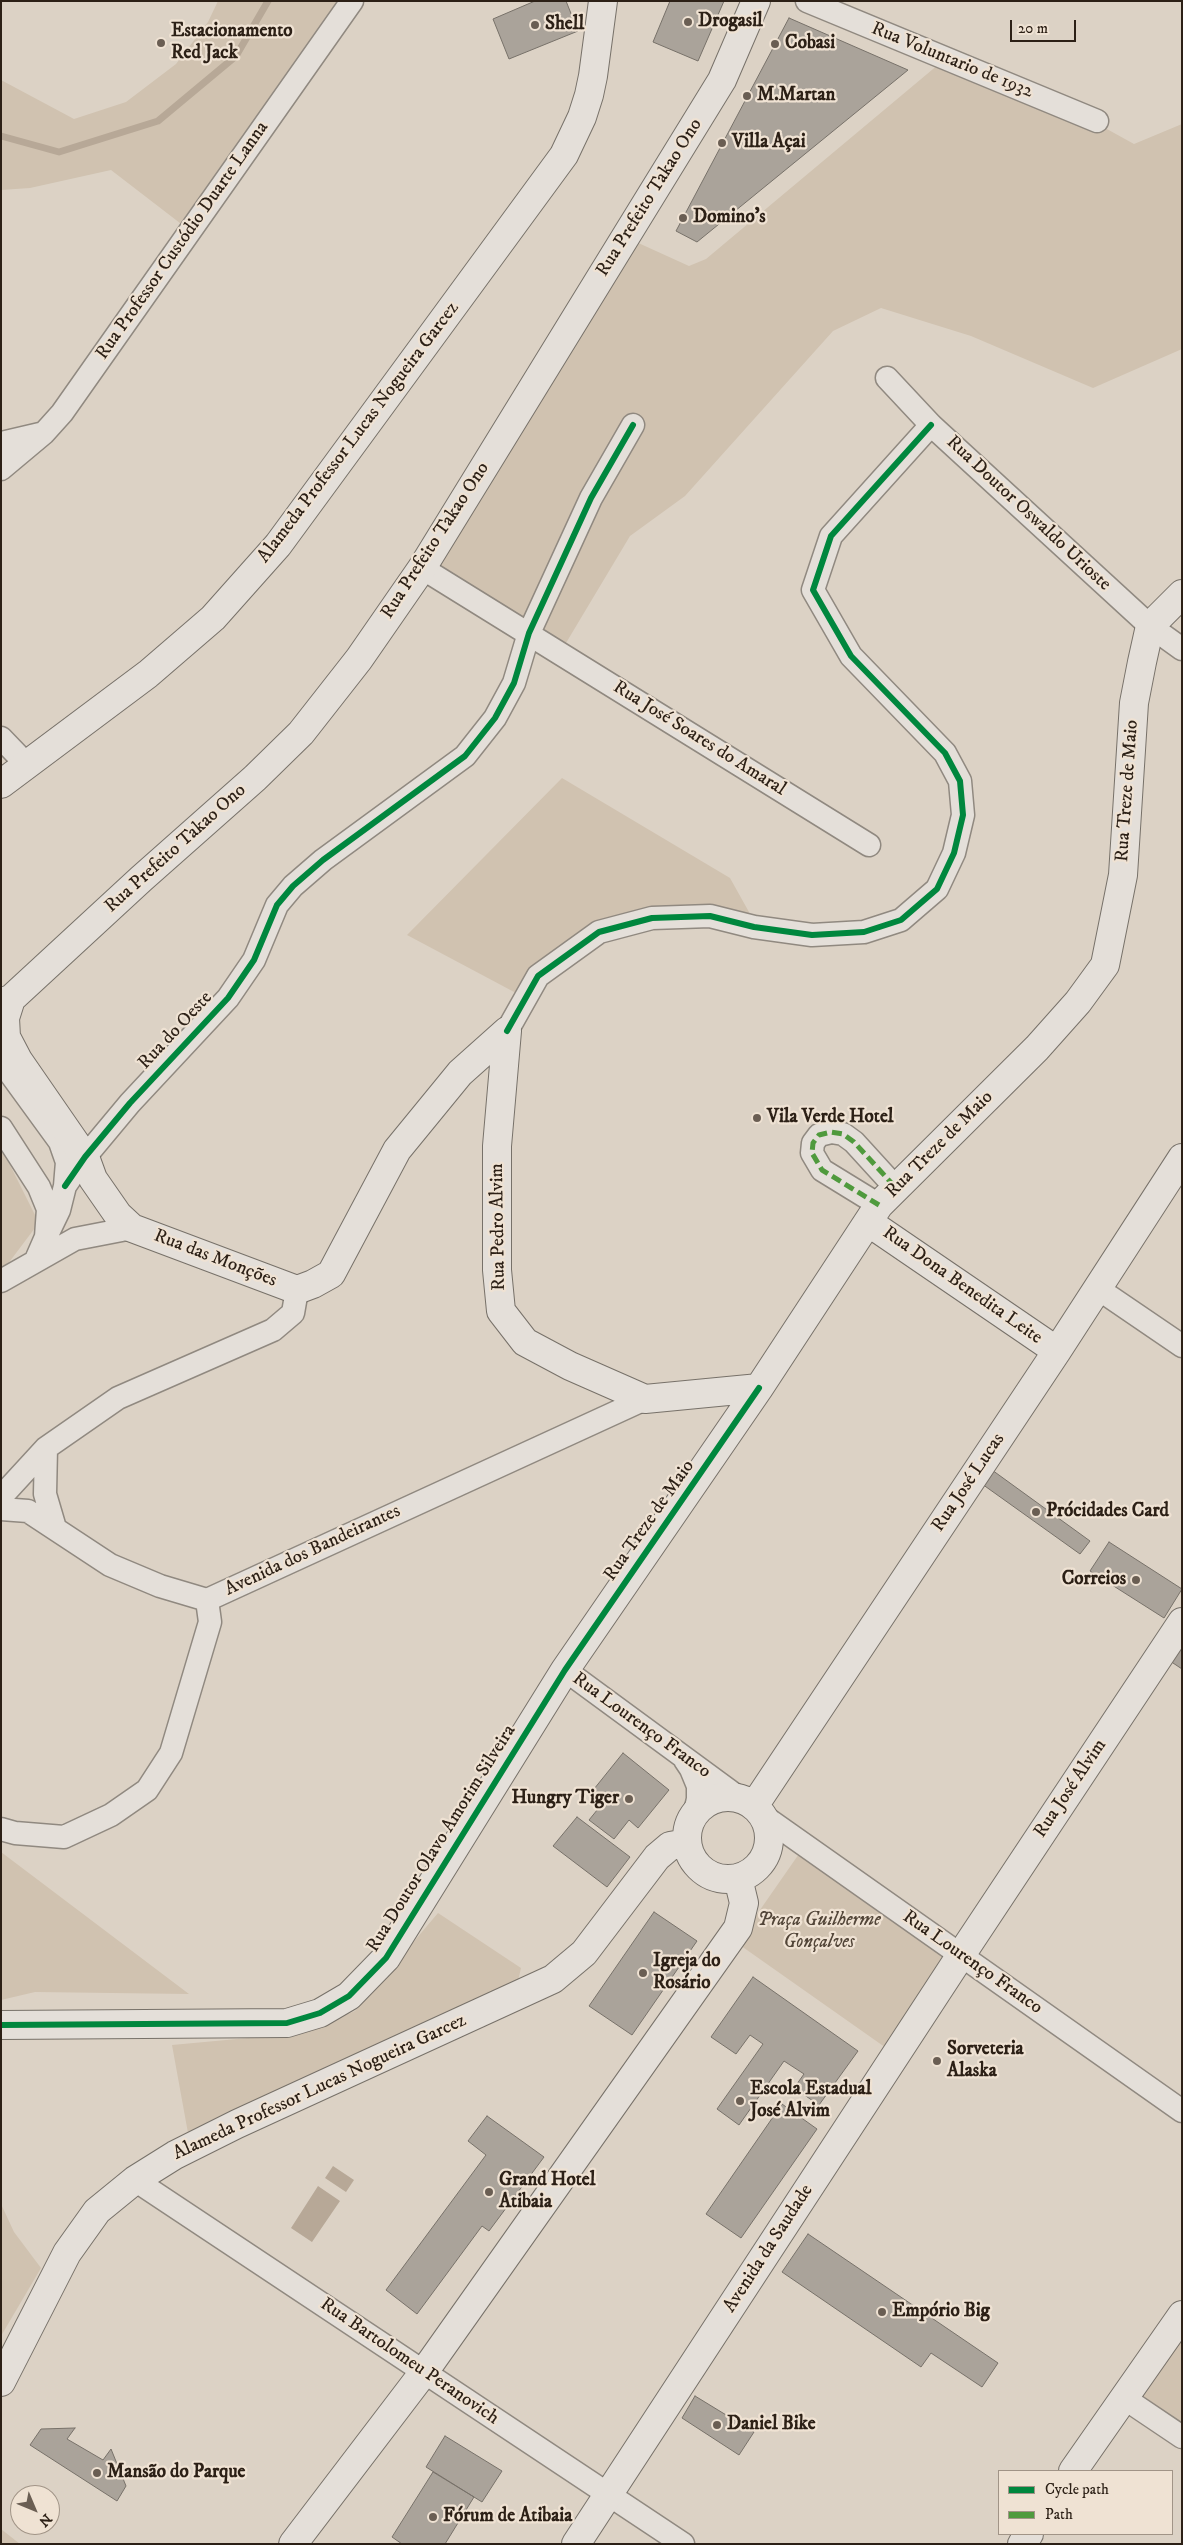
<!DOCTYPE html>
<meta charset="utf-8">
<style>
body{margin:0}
#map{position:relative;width:1183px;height:2545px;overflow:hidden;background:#dcd2c5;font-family:"IM FELL DW Pica",serif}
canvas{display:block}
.frame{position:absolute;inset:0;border:2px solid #2c2016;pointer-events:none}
.legend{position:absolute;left:998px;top:2470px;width:175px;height:65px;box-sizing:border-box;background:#efe2d3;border:1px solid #a19487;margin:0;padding:6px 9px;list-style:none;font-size:15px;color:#2c2016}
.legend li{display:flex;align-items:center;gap:10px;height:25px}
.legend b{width:25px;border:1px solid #a19487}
.north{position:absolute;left:10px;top:2485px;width:50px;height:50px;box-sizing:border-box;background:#efe2d3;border:1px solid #a19487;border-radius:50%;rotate:135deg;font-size:14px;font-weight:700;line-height:20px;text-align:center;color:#2c2016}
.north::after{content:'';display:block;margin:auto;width:18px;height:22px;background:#6a5e53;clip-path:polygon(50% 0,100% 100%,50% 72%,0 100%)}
.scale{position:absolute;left:1010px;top:20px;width:66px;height:22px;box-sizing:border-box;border:2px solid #2c2016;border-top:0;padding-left:6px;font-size:15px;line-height:18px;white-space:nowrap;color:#2c2016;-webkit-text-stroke:4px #efe2d3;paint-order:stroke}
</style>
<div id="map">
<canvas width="1183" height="2545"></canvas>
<div class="frame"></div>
<ul class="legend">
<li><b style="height:6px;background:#00873e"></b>Cycle path</li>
<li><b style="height:6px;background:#4f9a3d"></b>Path</li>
</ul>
<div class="north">N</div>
<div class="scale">20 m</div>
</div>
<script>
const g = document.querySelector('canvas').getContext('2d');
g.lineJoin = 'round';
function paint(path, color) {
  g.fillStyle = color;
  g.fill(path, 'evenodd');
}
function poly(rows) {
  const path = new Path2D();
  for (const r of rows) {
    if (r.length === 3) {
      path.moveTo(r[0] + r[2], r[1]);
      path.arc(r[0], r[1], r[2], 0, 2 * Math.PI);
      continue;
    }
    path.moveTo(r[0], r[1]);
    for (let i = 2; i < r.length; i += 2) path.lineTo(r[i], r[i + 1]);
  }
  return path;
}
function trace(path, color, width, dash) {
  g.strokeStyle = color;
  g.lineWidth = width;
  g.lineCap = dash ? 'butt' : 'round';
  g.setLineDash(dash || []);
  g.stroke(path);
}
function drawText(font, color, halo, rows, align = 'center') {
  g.font = font + ' "IM FELL DW Pica",serif';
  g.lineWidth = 4.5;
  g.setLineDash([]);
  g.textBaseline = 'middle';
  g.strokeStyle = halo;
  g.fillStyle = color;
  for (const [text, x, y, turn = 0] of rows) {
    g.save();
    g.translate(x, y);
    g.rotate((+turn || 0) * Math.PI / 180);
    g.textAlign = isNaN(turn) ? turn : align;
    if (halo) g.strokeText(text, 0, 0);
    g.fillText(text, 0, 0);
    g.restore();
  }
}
paint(poly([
 [218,1,351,1,189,230,111,170,30,188,1,190,1,80,74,119,126,102,176,64,208,22],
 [945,59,1096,123,1134,144,1182,124,1182,349,1093,388,971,336,881,308,833,331,685,496,630,536,566,643,527,623,427,566,634,241,689,266,706,259],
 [562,778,730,878,754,921,650,907,516,993,407,935],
 [1,1147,36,1217,47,1212,1,1273],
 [801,1851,951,1956,889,2050,737,1943],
 [1,1852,189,1994,35,1992,1,2000],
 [438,1913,521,1968,518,1981,188,2133,172,2045,302,2033,355,2011],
 [1,2204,14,2232,41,2268,1,2336],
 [1182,2336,1182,2429,1139,2400],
 [1,2529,20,2544,1,2544]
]), '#d0c2b0');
paint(poly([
 [333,2166,354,2180,346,2192,325,2178],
 [318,2186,340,2201,312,2242,291,2228]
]), '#b7a897');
trace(poly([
 [1,136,59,152,158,121,236,56,268,1]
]), '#b7a897', 7);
const building = poly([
 [535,1,566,1,578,31,509,59,493,19,535,1],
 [670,1,724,1,698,61,653,42,670,1],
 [789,18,908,70,697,242,676,231,789,18],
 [992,1470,1090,1541,1080,1554,982,1484,992,1470],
 [1109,1542,1182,1589,1164,1618,1090,1571,1109,1542],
 [1182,1643,1182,1669,1170,1661,1182,1643],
 [623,1753,669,1790,638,1828,629,1820,614,1839,589,1820,602,1804,590,1794,623,1753],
 [577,1817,630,1857,607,1887,553,1846,577,1817],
 [654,1912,697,1941,632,2035,589,2006,654,1912],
 [753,1977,858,2051,819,2105,794,2088,804,2074,784,2061,739,2125,717,2109,763,2044,750,2035,736,2054,711,2037,753,1977],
 [782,2104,817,2129,741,2238,706,2214,782,2104],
 [487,2116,544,2157,489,2231,482,2226,417,2314,386,2290,486,2155,468,2141,487,2116],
 [808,2234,998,2363,982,2387,931,2353,921,2367,782,2272,808,2234],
 [695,2396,754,2432,739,2455,682,2418,695,2396],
 [75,2428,67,2439,103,2460,111,2449,126,2486,117,2501,30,2445,41,2429,75,2428],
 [445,2436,502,2471,482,2502,426,2467,445,2436],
 [433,2472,474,2497,445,2544,402,2544,392,2537,433,2472]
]);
paint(building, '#aaa39a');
trace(building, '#777169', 1);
const street = poly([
 [807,1,1097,121],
 [887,378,931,425,1150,626,1182,649],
 [1,443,40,434],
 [1,469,44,433,62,413,352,1],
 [422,568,869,845],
 [1,738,27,765],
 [507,1031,538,976,599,932,652,918,710,916,754,927,812,935,864,932,901,920,937,889,954,853,963,815,960,781,945,753,851,656,813,590,831,536,931,425],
 [1,1061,60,1142,67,1162,65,1186,59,1210,46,1237],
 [1,1128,39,1187,48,1209,46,1237,36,1260],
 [65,1186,85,1157,130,1103,228,998,254,960,277,905,293,886,323,860,465,756,495,718,514,683,529,633,591,498,633,425],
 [879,1205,822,1170,812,1153,813,1143,819,1135,831,1132,843,1134,854,1142,896,1188],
 [1,1281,75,1239,132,1228],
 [1097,1288,1182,1346],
 [46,1448,45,1494,55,1528],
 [1,1497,46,1448,118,1398,273,1330,293,1313,297,1290],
 [1,1509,28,1511,110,1565,160,1586,207,1600],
 [207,1600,645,1399],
 [565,1670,742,1800],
 [685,1760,691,1769,698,1786,698,1799,694,1816],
 [762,1815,1182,2111],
 [1,1829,15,1833,64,1837,111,1815,147,1790,171,1753,210,1622,207,1600],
 [135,2180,683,2544],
 [1124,2398,1182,2437]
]);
const secondary = poly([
 [1,784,148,674,213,618,278,545,564,155,582,117,589,95,593,76,603,1],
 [11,999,5,1018,6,1037,18,1060,85,1157,93,1179,118,1215,132,1228,297,1290,313,1284,331,1274,397,1150,460,1073,507,1031],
 [1,1002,11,999,141,879,255,778,301,733,359,659,422,568,722,80,756,1],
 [507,1031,497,1146,497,1270,501,1311,525,1342,570,1366,645,1399,759,1388],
 [868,1222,1057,1351],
 [728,1838,41],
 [754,1806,1057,1351,1182,1158],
 [1,2025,287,2023,320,2013,349,1996,386,1958,565,1670,759,1388,879,1205,1037,1048,1078,1002,1105,965,1123,875,1134,703,1142,662,1150,626,1182,594],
 [1,2382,67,2253,97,2211,135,2180,175,2155,237,2124,553,1979,584,1953,657,1857,670,1846,687,1843],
 [1073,2471,1182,2315],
 [293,2544,424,2372,738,1928,744,1903,738,1878],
 [576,2544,961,1955,1182,1622],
 [1022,2544,1029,2534]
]);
trace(street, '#908980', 25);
trace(secondary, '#777169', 30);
trace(street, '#e4dfd9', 22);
trace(secondary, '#e4dfd9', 28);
trace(poly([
 [879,1205,822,1170,812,1153,813,1143,819,1135,831,1132,843,1134,854,1142,896,1188]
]), '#4f9a3d', 5, [10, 5]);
trace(poly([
 [507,1031,538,976,599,932,652,918,710,916,754,927,812,935,864,932,901,920,937,889,954,853,963,815,960,781,945,753,851,656,813,590,831,536,931,425],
 [65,1186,85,1157,130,1103,228,998,254,960,277,905,293,886,323,860,465,756,495,718,514,683,529,633,591,498,633,425],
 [1,2025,287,2023,320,2013,349,1996,386,1958,565,1670,759,1388]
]), '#00873e', 6);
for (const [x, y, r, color] of [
 [688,22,5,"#6a5e53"],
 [535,25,5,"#6a5e53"],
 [161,43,5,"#6a5e53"],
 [775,44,5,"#6a5e53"],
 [747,96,5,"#6a5e53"],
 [722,143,5,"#6a5e53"],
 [683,218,5,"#6a5e53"],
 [757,1118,5,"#6a5e53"],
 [1036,1512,5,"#6a5e53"],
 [1136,1580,5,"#6a5e53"],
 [629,1799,5,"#6a5e53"],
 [643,1973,5,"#6a5e53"],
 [937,2061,5,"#6a5e53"],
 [740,2101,5,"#6a5e53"],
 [489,2192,5,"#6a5e53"],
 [882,2312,5,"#6a5e53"],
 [717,2425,5,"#6a5e53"],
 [97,2473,5,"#6a5e53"],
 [433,2517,5,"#6a5e53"]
]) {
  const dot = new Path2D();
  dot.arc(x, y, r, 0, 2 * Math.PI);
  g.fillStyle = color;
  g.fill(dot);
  trace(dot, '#efe2d3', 2);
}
drawText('bold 19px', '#2c2016', '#efe2d3', [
 ["Drogasil",698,22],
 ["Shell",545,25],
 ["Estacionamento",171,32],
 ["Red Jack",171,54],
 ["Cobasi",785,44],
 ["M.Martan",757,96],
 ["Villa Açai",732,143],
 ["Domino's",693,218],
 ["Vila Verde Hotel",767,1118],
 ["Prócidades Card",1046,1512],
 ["Correios",1126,1580,"right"],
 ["Hungry Tiger",619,1799,"right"],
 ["Igreja do",653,1962],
 ["Rosário",653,1984],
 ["Sorveteria",947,2050],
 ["Alaska",947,2072],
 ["Escola Estadual",750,2090],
 ["José Alvim",750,2112],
 ["Grand Hotel",499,2181],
 ["Atibaia",499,2203],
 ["Empório Big",892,2312],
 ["Daniel Bike",727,2425],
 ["Mansão do Parque",107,2473],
 ["Fórum de Atibaia",443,2517]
], 'left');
drawText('19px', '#2c2016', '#efe2d3', [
 ["Rua Voluntario de 1932",952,61,22],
 ["Rua Prefeito Takao Ono",650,198,-58],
 ["Rua Professor Custódio Duarte Lanna",183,241,-55],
 ["Alameda Professor Lucas Nogueira Garcez",359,433,-53],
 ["Rua Doutor Oswaldo Urioste",1028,514,43],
 ["Rua Prefeito Takao Ono",436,541,-57],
 ["Rua José Soares do Amaral",699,739,32],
 ["Rua Treze de Maio",1128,791,-86],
 ["Rua Prefeito Takao Ono",176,849,-42],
 ["Rua do Oeste",176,1031,-47],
 ["Rua Treze de Maio",940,1145,-45],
 ["Rua Pedro Alvim",499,1227,-91],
 ["Rua das Monções",215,1259,21],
 ["Rua Dona Benedita Leite",962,1286,35],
 ["Rua José Lucas",969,1483,-56],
 ["Rua Treze de Maio",650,1521,-55],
 ["Avenida dos Bandeirantes",313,1551,-25],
 ["Rua Lourenço Franco",641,1726,36],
 ["Rua José Alvim",1071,1789,-56],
 ["Rua Doutor Olavo Amorim Silveira",442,1839,-58],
 ["Rua Lourenço Franco",972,1963,35],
 ["Alameda Professor Lucas Nogueira Garcez",320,2088,-25],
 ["Avenida da Saudade",769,2249,-57],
 ["Rua Bartolomeu Peranovich",409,2362,34]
]);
drawText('italic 19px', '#524538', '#efe2d3', [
 ["Praça Guilherme",819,1921],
 ["Gonçalves",819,1943]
]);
</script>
